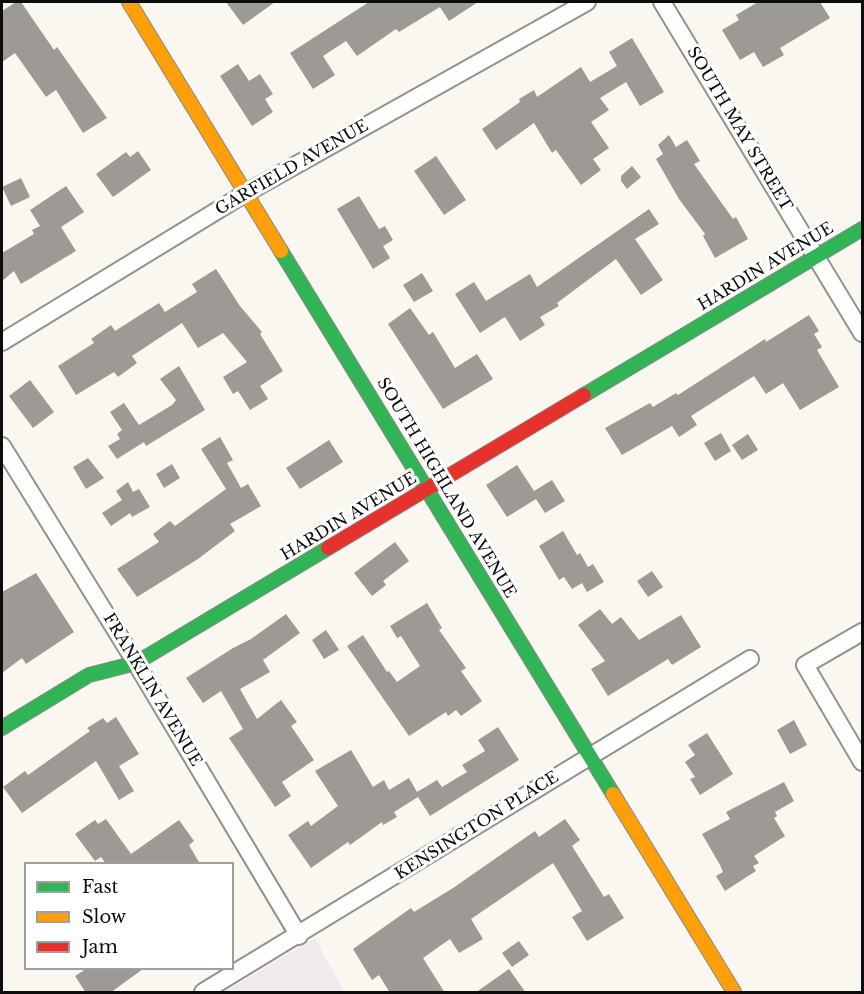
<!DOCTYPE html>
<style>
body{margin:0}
#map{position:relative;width:864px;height:994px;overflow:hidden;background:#faf7f0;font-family:"Libre Baskerville",serif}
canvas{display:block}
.frame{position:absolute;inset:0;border:3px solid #0c0c0c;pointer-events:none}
.legend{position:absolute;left:24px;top:862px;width:210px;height:108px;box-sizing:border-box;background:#fff;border:2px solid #9e9e9e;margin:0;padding:8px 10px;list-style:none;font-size:18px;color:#0c0c0c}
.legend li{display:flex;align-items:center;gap:12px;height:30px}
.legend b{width:30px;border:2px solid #9e9e9e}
</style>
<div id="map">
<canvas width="864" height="994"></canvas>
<div class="frame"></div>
<ul class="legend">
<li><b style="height:8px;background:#30b455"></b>Fast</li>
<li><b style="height:8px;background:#ff9f0a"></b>Slow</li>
<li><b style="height:8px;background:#e5322d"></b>Jam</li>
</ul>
</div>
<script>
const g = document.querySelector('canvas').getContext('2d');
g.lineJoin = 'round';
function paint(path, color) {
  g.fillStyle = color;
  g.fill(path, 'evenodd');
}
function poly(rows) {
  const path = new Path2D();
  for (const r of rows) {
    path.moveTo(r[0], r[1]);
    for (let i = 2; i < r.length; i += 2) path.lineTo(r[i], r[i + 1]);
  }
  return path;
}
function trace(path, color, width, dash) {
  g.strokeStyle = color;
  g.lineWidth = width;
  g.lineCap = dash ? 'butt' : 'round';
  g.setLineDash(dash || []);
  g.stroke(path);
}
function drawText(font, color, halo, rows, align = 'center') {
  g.font = font + ' "Libre Baskerville",serif';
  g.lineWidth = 6;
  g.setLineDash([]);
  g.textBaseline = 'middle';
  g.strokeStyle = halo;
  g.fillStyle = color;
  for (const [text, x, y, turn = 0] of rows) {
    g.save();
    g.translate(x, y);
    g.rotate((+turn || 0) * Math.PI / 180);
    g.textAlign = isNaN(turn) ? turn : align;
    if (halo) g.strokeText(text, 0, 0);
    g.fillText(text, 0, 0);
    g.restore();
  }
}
paint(poly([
 [315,938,344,992,224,992]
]), '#f0eaee');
paint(poly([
 [16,2,21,2,54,50,57,47,107,118,83,133,56,90,46,97,15,53,2,62,2,11],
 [226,2,275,2,243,25],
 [369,2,478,2,449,21,440,7,399,32,396,29,357,56,346,41,323,56,335,75,313,89,290,53],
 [758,2,820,2,830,18,780,48,784,55,763,67,754,52,740,60,722,30,739,20,736,15],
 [632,38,664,92,640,106,626,82,600,98,609,110,591,122,609,148,593,159,601,170,581,185,556,150,552,153,534,123,496,150,482,129,520,102,519,99,534,90,537,97,581,67,590,82,617,66,609,52],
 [238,64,249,81,260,74,273,94,265,99,273,112,252,126,220,76],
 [669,135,676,147,687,140,700,161,694,164,733,219,736,217,748,239,715,258,703,236,705,234,679,199,656,159,663,154,658,145],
 [138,151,151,170,113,197,96,174,126,152,130,157],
 [436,156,466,200,444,215,414,171],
 [632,166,641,177,627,189,621,181,621,176],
 [21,178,30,197,11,206,2,187],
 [66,186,84,212,61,227,76,251,21,284,14,271,2,281,2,253,34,234,32,230,40,226,30,210],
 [359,196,379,229,385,226,393,240,383,246,390,258,373,269,337,209],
 [649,209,659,224,635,239,663,280,641,295,616,259,557,303,559,306,540,317,545,325,520,341,505,317,480,333,455,294,474,282,486,301,530,274,537,287],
 [216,269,240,306,262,332,260,334,283,371,260,386,268,399,250,410,238,391,233,394,223,377,247,362,223,333,198,348,182,323,132,356,137,363,118,377,114,372,76,395,58,366,94,343,91,339,111,325,115,331,159,303,165,312,197,292,192,284],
 [422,273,433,291,414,302,403,285],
 [410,308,429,335,433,332,455,368,477,354,493,379,443,409,388,324],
 [809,315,819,331,814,334,822,347,817,350,839,387,800,410,783,383,766,394,754,376,691,416,697,425,679,437,672,426,622,455,605,428,650,403,653,407,676,393,678,395,765,339,766,342],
 [179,366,205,410,146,446,144,442,117,459,108,446,120,439,117,434,122,430,110,412,124,403,139,425,172,405,176,400,160,379],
 [30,380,54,412,33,428,9,396],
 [721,433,731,451,715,461,704,443],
 [748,434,758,450,742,460,732,445],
 [220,437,233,460,227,463,241,488,248,484,261,506,230,524,235,531,198,559,137,597,117,569,159,542,153,534,170,521,175,526,226,489,201,449],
 [329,440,343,462,300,489,286,468],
 [88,458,104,478,86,489,73,467],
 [172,464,180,478,164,488,156,474],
 [517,465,534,491,552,480,565,501,545,513,536,499,507,517,486,485],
 [128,482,133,492,139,489,150,507,132,517,130,513,111,526,102,513,122,500,116,491],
 [563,531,577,555,580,553,588,567,593,564,604,582,587,592,582,583,572,589,564,577,559,580,539,546],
 [395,542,409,561,383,581,386,585,372,596,354,573],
 [652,571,663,587,648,597,637,581],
 [36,573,74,632,26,664,22,658,2,673,2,592],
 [427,603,442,628,439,630,466,668,461,671,482,701,461,716,456,710,448,716,446,712,409,736,347,646,363,635,387,672,389,671,397,682,420,666,401,636,397,638,390,626],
 [600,609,612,624,621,617,639,640,681,615,701,647,672,665,668,659,608,696,591,669,605,661,578,625],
 [286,614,300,633,263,660,270,672,240,689,257,719,281,700,297,722,291,726,314,760,282,782,291,796,275,807,229,738,243,729,221,691,203,703,186,678,233,648,251,639],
 [326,630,339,650,324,659,312,640],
 [116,717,139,754,119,766,134,791,119,800,96,761,22,813,3,787,25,771,28,775,90,731,87,728,103,718,107,723],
 [794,720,807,745,790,754,777,730],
 [498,727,519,760,430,816,418,797,394,812,397,817,383,825,382,822,350,845,348,842,311,868,288,835,308,821,311,826,338,806,315,771,351,750,373,787,384,780,389,790,409,778,417,792,437,780,442,787,467,772,462,765,485,751,478,740],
 [707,733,733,774,700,795,690,779,695,777,685,762,695,755,688,745],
 [784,782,794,801,775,812,777,816,774,818,785,836,754,856,759,863,753,866,756,871,725,891,716,876,723,872,720,865,702,834,730,819,726,812],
 [106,819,131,854,179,820,194,841,189,845,200,864,106,864,101,857,95,861,75,834,95,820,98,824],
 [565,819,580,840,572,846,604,897,609,894,624,918,587,941,572,917,582,911,553,863,471,919,483,939,459,953,450,939,423,958,445,993,390,993,379,975,372,980,353,949,411,908,414,912,453,888,535,831,539,837],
 [519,941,529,955,512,967,502,953],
 [86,969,143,969,110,993,86,993,75,976],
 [509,969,526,993,475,993]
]), '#9d9a96');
const street = poly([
 [662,2,862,333],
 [2,342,246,193,587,2],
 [2,446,136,663,299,936],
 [862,632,805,665,862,762],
 [203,992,750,659]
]);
const fast = poly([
 [281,251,613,794],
 [584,395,862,229],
 [2,728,89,675,136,663,328,548]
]);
const slow = poly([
 [129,2,281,251],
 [613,794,734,992]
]);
const jam = poly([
 [328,548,584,395]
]);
trace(street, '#93928f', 20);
trace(fast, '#8a8885', 16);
trace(slow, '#8a8885', 16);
trace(jam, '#8a8885', 16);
trace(street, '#fefefd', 16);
trace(fast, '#30b455', 14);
trace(slow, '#ff9f0a', 14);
trace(jam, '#e5322d', 14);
drawText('16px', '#0c0c0c', '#fff', [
 ["SOUTH MAY STREET",739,129,59],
 ["GARFIELD AVENUE",292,168,-30],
 ["HARDIN AVENUE",766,267,-31],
 ["SOUTH HIGHLAND AVENUE",446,488,59],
 ["HARDIN AVENUE",349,517,-31],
 ["FRANKLIN AVENUE",152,690,59],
 ["KENSINGTON PLACE",477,826,-32]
]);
</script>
